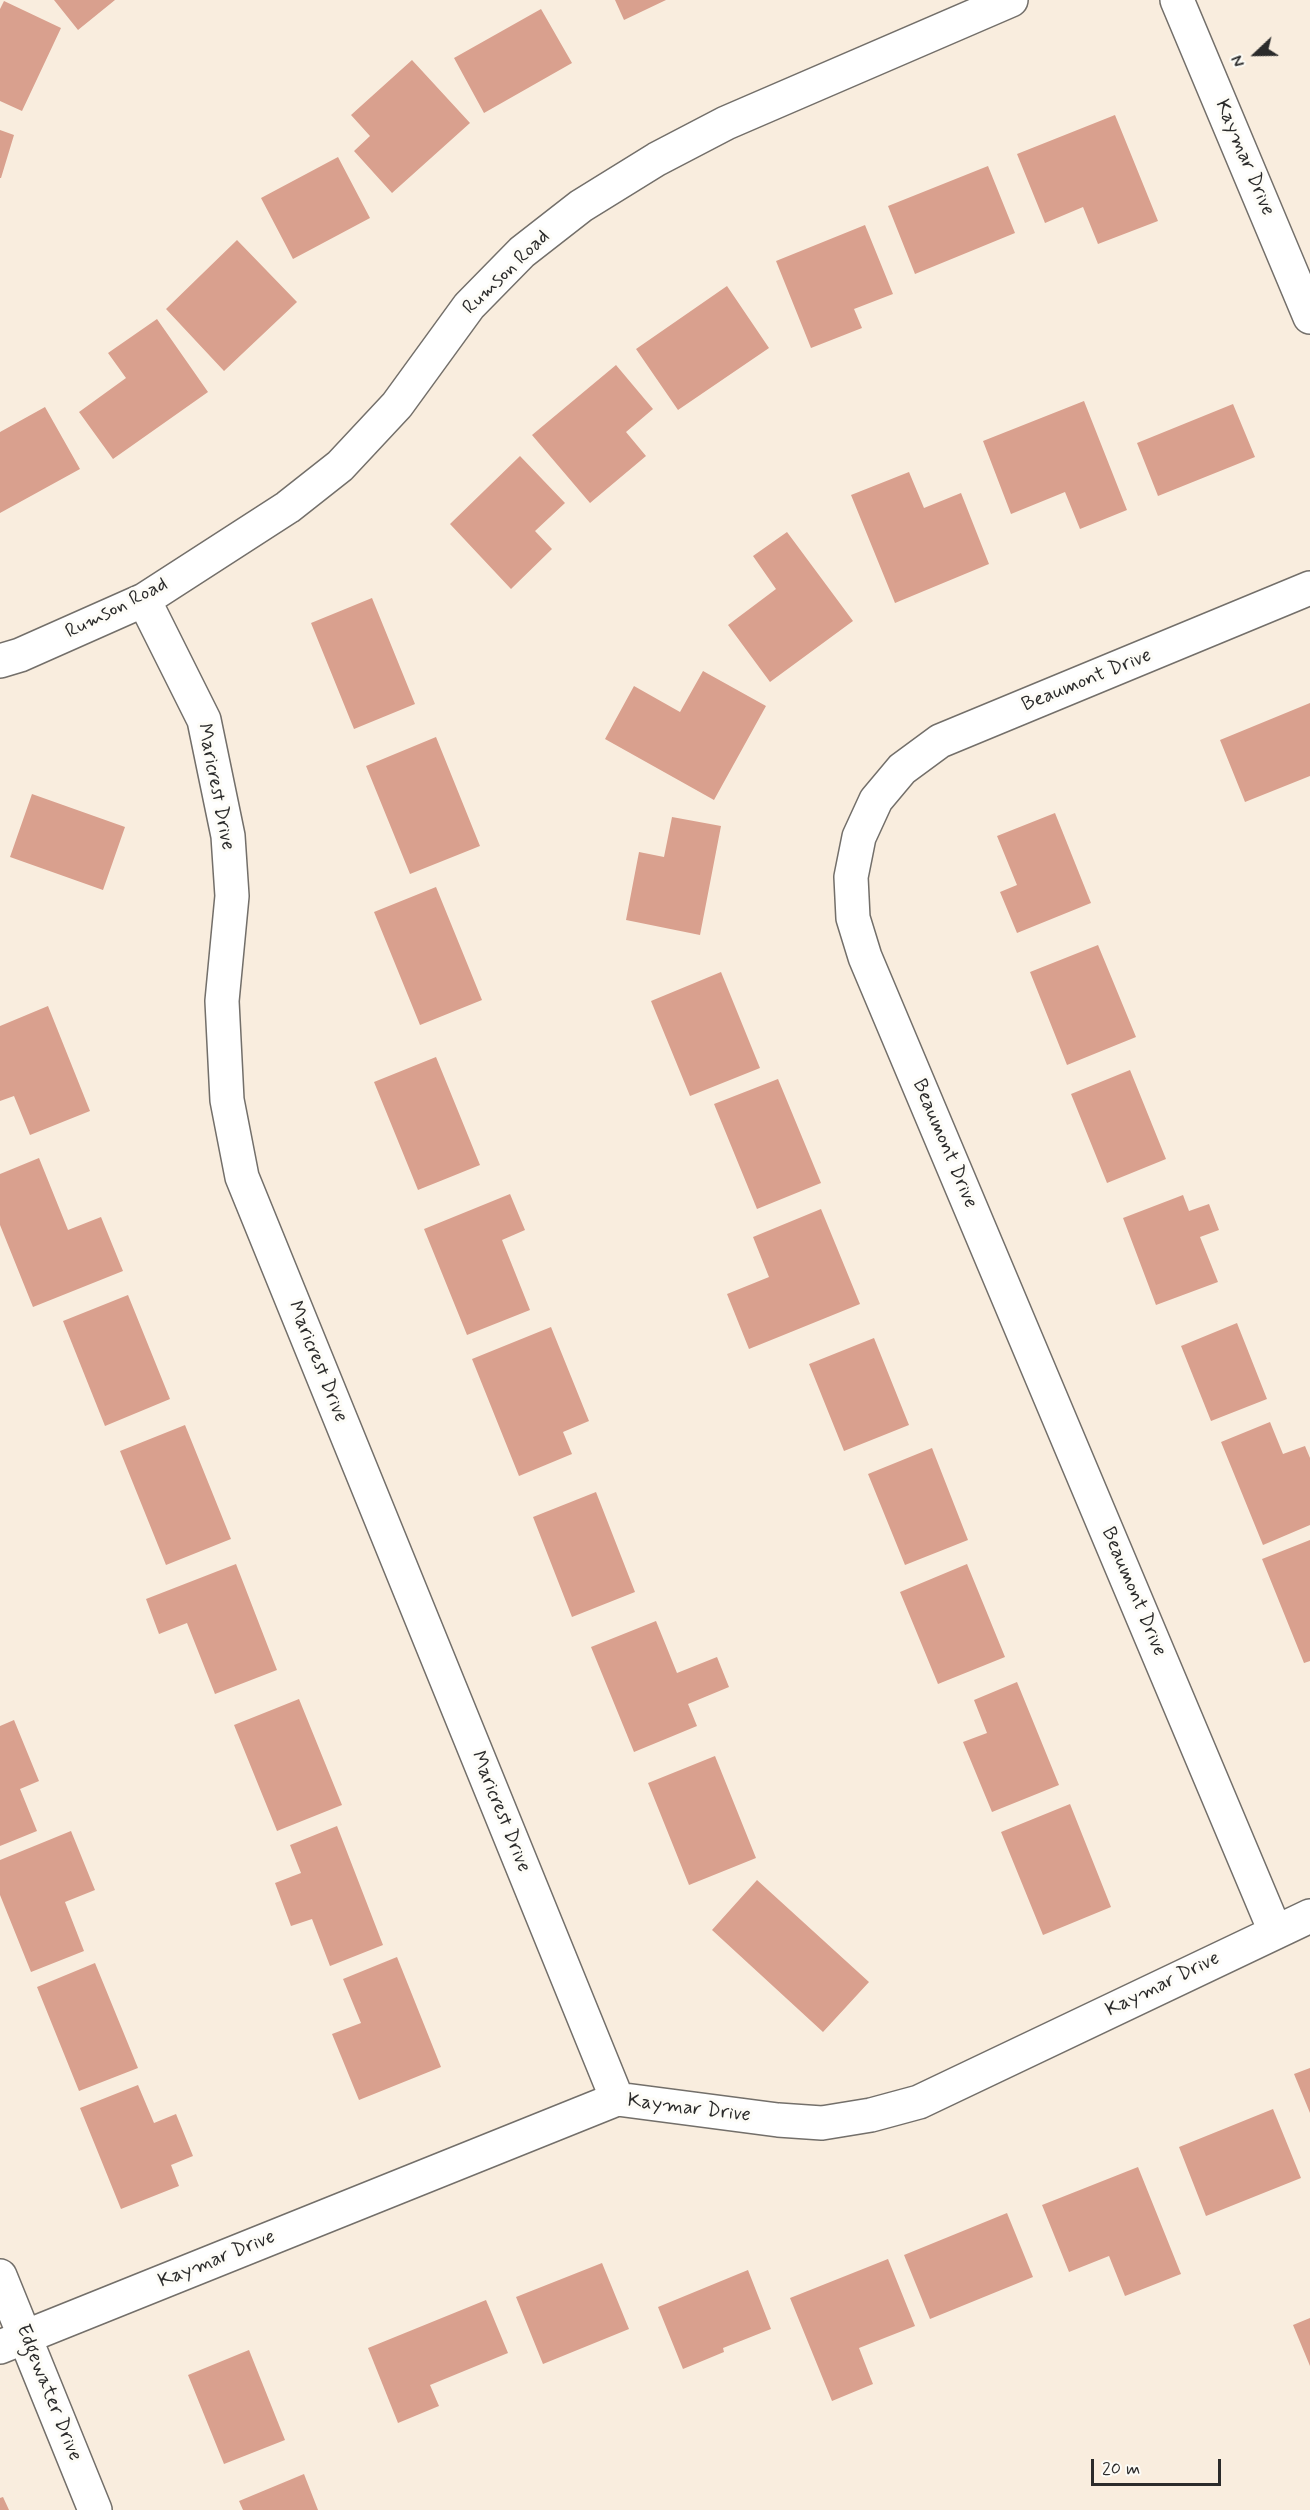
<!DOCTYPE html>
<style>
body{margin:0}
#map{position:relative;width:1310px;height:2510px;overflow:hidden;background:#f9edde;font-family:Mynerve,sans-serif}
canvas{display:block}
.north{position:absolute;left:1226px;top:24px;width:60px;height:60px;-webkit-text-stroke:4px #fdfcf7;paint-order:stroke;rotate:248deg;font-size:16px;font-weight:700;line-height:24px;text-align:center;color:#2b2b2b}
.north::after{content:'';display:block;margin:auto;width:21px;height:27px;background:#2b2b2b;clip-path:polygon(50% 0,100% 100%,50% 72%,0 100%)}
.scale{position:absolute;left:1091px;top:2459px;width:130px;height:27px;box-sizing:border-box;border:3px solid #2b2b2b;border-top:0;padding-left:8px;font-size:18px;line-height:21px;white-space:nowrap;color:#2b2b2b;-webkit-text-stroke:4px #fdfcf7;paint-order:stroke}
</style>
<div id="map">
<canvas width="1310" height="2510"></canvas>
<div class="north">N</div>
<div class="scale">20 m</div>
</div>
<script>
const g = document.querySelector('canvas').getContext('2d');
g.lineJoin = 'round';
function paint(path, color) {
  g.fillStyle = color;
  g.fill(path, 'evenodd');
}
function poly(rows) {
  const path = new Path2D();
  for (const r of rows) {
    path.moveTo(r[0], r[1]);
    for (let i = 2; i < r.length; i += 2) path.lineTo(r[i], r[i + 1]);
  }
  return path;
}
function trace(path, color, width, dash) {
  g.strokeStyle = color;
  g.lineWidth = width;
  g.lineCap = dash ? 'butt' : 'round';
  g.setLineDash(dash || []);
  g.stroke(path);
}
function drawText(font, color, halo, rows, align = 'center') {
  g.font = font + ' Mynerve,sans-serif';
  g.lineWidth = 6;
  g.setLineDash([]);
  g.textBaseline = 'middle';
  g.strokeStyle = halo;
  g.fillStyle = color;
  for (const [text, x, y, turn = 0] of rows) {
    g.save();
    g.translate(x, y);
    g.rotate((+turn || 0) * Math.PI / 180);
    g.textAlign = isNaN(turn) ? turn : align;
    if (halo) g.strokeText(text, 0, 0);
    g.fillText(text, 0, 0);
    g.restore();
  }
}
paint(poly([
 [54,0,115,0,78,30],
 [615,0,666,0,624,20],
 [4,1,61,28,22,111,0,101,0,9],
 [541,9,572,63,484,113,454,58],
 [412,60,470,123,392,193,354,151,370,136,351,115],
 [1115,115,1158,221,1098,244,1083,207,1045,223,1017,154],
 [0,130,14,135,1,178,0,178],
 [338,157,370,218,293,259,261,198],
 [988,166,1015,233,915,274,888,206],
 [865,225,893,294,854,309,862,328,811,348,776,261],
 [237,240,297,302,224,371,166,309],
 [727,286,769,348,678,410,636,349],
 [157,319,208,392,113,459,79,412,126,378,108,353],
 [616,365,653,409,626,432,646,456,590,503,532,435],
 [1084,401,1127,510,1080,529,1065,492,1011,514,983,441],
 [1233,404,1255,457,1158,496,1137,443],
 [45,407,80,469,0,513,0,432],
 [520,456,565,503,535,531,552,549,511,589,450,524],
 [909,472,924,508,961,493,989,564,895,603,851,495],
 [787,532,853,621,770,682,728,625,776,589,753,556],
 [372,598,415,704,354,729,311,623],
 [703,671,766,706,714,800,605,739,634,686,680,712],
 [1310,703,1310,776,1245,802,1220,740],
 [436,737,480,846,410,874,366,766],
 [32,794,125,827,103,890,10,857],
 [1055,813,1091,903,1017,933,1000,892,1017,885,997,836],
 [672,817,721,826,700,935,626,920,639,852,664,857],
 [436,887,482,1000,420,1025,374,912],
 [1098,945,1136,1037,1067,1065,1030,972],
 [721,972,760,1068,690,1096,651,1001],
 [48,1006,90,1111,30,1135,14,1096,0,1101,0,1026],
 [436,1057,480,1165,418,1190,374,1082],
 [1130,1070,1166,1159,1107,1183,1071,1094],
 [778,1079,821,1183,757,1209,714,1104],
 [39,1158,68,1230,101,1217,123,1271,33,1307,0,1225,0,1174],
 [510,1194,525,1230,502,1240,530,1310,467,1335,424,1229],
 [1183,1195,1189,1211,1209,1204,1219,1230,1200,1237,1218,1282,1156,1305,1123,1218],
 [821,1209,860,1304,749,1349,727,1294,769,1277,753,1237],
 [128,1295,170,1399,105,1426,63,1321],
 [1237,1323,1267,1399,1211,1421,1181,1346],
 [551,1327,589,1421,563,1432,572,1454,519,1476,472,1359],
 [874,1338,909,1425,844,1451,809,1364],
 [1270,1422,1283,1454,1305,1446,1310,1458,1310,1525,1263,1545,1221,1442],
 [185,1425,231,1539,166,1565,120,1451],
 [932,1448,968,1540,905,1565,868,1474],
 [596,1492,635,1592,572,1617,533,1517],
 [1310,1540,1310,1661,1304,1663,1262,1559],
 [236,1564,277,1670,215,1694,187,1623,159,1634,146,1599],
 [967,1564,1005,1657,938,1684,900,1592],
 [656,1621,677,1673,717,1657,729,1687,688,1704,697,1726,634,1752,591,1647],
 [1017,1682,1059,1785,992,1812,963,1742,987,1733,974,1700],
 [299,1699,342,1805,277,1831,234,1725],
 [14,1720,39,1781,20,1789,37,1831,0,1846,0,1726],
 [715,1756,756,1858,689,1885,648,1783],
 [1070,1804,1111,1907,1043,1935,1001,1832],
 [337,1826,383,1945,330,1966,312,1919,291,1926,275,1883,301,1873,290,1845],
 [71,1831,95,1890,65,1902,84,1951,31,1972,0,1895,0,1860],
 [757,1880,869,1982,823,2032,712,1930],
 [397,1957,441,2067,359,2100,332,2034,361,2023,343,1979],
 [95,1963,138,2068,79,2091,37,1987],
 [1310,2068,1310,2113,1294,2074],
 [138,2085,154,2123,176,2114,193,2156,171,2165,179,2186,121,2209,80,2108],
 [1273,2109,1301,2178,1206,2216,1179,2147],
 [1138,2167,1181,2274,1125,2296,1109,2256,1069,2272,1042,2205],
 [1007,2213,1033,2277,930,2319,904,2255],
 [888,2259,915,2326,859,2348,873,2384,832,2401,790,2298],
 [602,2263,629,2329,543,2364,516,2297],
 [748,2270,771,2329,723,2348,724,2352,683,2369,658,2307],
 [486,2300,508,2353,430,2385,439,2406,398,2423,368,2348],
 [1310,2318,1310,2366,1293,2325],
 [249,2350,285,2440,224,2464,188,2375],
 [304,2474,318,2510,243,2510,239,2501],
 [3,2497,9,2510,0,2510,0,2498]
]), '#d9a08e');
const minor = poly([
 [1177,0,1310,317],
 [144,600,204,720,228,836,232,896,222,1001,227,1100,242,1177,617,2099],
 [0,661,20,655,144,600,288,507,340,466,397,405,469,306,522,252,581,206,657,159,726,123,1011,0],
 [1275,1931,865,957,853,918,851,877,859,837,876,800,902,769,940,741,1310,588],
 [0,2276,95,2510],
 [0,2347,617,2099,778,2120,822,2123,871,2115,919,2102,1310,1916]
]);
trace(minor, '#736f6a', 36);
trace(minor, '#fff', 33);
drawText('20px', '#2b2b2b', '#fdfcf7', [
 ["Kaymar Drive",1244,158,67],
 ["Rumson Road",507,273,-44],
 ["Rumson Road",117,609,-27],
 ["Beaumont Drive",1087,681,-22],
 ["Maricrest Drive",215,787,79],
 ["Beaumont Drive",944,1144,67],
 ["Maricrest Drive",317,1362,68],
 ["Beaumont Drive",1133,1592,67],
 ["Maricrest Drive",500,1812,68],
 ["Kaymar Drive",1163,1985,-26],
 ["Kaymar Drive",689,2109,7],
 ["Kaymar Drive",217,2260,-22],
 ["Edgewater Drive",48,2393,68]
]);
</script>
